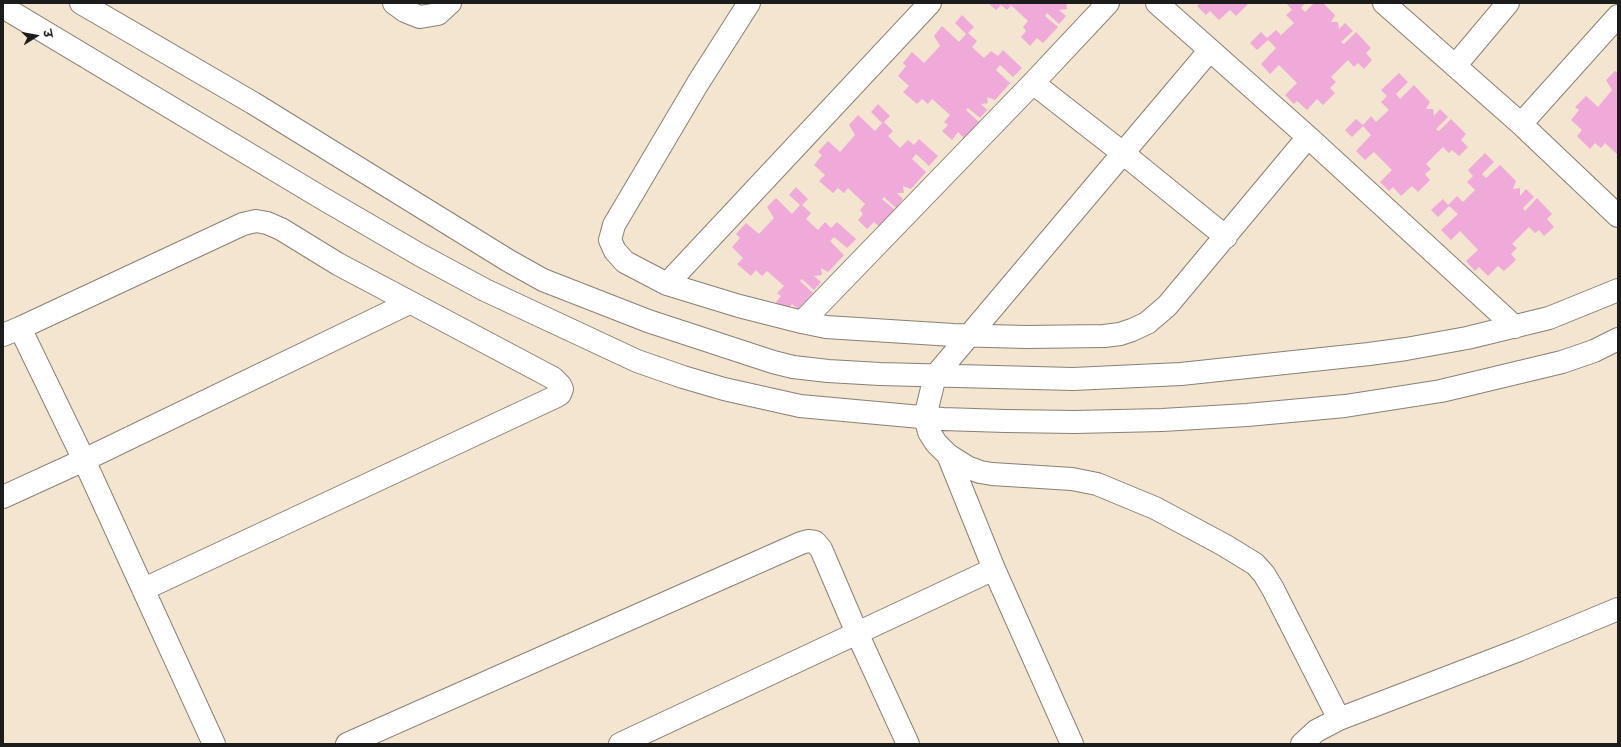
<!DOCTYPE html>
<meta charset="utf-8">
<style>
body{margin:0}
#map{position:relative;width:1621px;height:747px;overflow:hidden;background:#f3e5cf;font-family:"Patrick Hand","Playpen Sans Deva",sans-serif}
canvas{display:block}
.frame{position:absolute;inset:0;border:4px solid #1c1c1c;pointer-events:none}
.north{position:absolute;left:16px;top:16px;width:40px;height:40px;-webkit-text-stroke:3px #f6f6f2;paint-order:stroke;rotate:79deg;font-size:11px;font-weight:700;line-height:16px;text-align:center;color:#1c1c1c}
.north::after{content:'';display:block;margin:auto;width:14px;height:18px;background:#1c1c1c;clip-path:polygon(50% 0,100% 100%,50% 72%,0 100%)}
</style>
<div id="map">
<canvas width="1621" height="747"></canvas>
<div class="frame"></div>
<div class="north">उ</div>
</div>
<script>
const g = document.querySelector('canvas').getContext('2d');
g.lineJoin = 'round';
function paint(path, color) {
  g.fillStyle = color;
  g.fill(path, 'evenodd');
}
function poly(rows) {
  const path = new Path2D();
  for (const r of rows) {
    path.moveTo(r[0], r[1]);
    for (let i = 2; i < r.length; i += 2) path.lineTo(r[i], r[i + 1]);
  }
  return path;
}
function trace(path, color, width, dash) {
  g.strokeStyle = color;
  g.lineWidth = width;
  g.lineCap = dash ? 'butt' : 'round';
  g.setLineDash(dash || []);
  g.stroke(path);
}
paint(poly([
 [988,3,1066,3,1067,9,1059,10,1066,16,1059,24,1047,13,1045,16,1058,27,1043,43,1037,38,1030,46,1021,37,1026,31,1023,27,1028,21,1011,5,1007,10,1001,5,996,10],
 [1200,3,1247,3,1248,4,1236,16,1230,10,1219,20,1210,11,1206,15,1197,6],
 [1286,3,1305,3,1301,8,1305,12,1314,3,1323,3,1335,15,1331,22,1338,22,1339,29,1345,23,1353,31,1341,42,1344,44,1356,32,1371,48,1366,53,1372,60,1364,69,1358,63,1354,67,1348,60,1331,77,1336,82,1330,88,1335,93,1323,105,1317,99,1307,110,1297,101,1294,104,1285,95,1297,83,1279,65,1270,74,1261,64,1276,48,1268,40,1257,50,1250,43,1261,32,1267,38,1276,30,1281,35,1294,23,1286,15,1292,10],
 [962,15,974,27,968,33,977,41,972,47,984,58,991,51,998,56,1003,50,1022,68,1013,77,1000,65,996,70,1010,83,995,100,987,97,988,103,981,104,987,110,980,118,968,108,966,110,979,122,964,138,958,132,952,140,942,131,948,125,944,122,950,115,932,99,928,104,922,99,917,104,903,92,909,86,898,76,906,66,903,63,912,52,924,63,940,46,934,36,942,26,959,42,966,34,955,23],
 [1615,71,1618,73,1618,155,1605,143,1601,148,1595,143,1590,149,1577,136,1582,130,1571,120,1579,110,1575,107,1586,96,1598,107,1612,90,1606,80],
 [1399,73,1408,82,1396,94,1400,99,1414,85,1430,102,1426,109,1433,109,1434,116,1440,109,1448,117,1436,129,1439,131,1451,119,1466,134,1461,140,1468,147,1459,156,1452,150,1449,153,1443,147,1426,164,1431,169,1425,174,1430,180,1418,192,1412,186,1401,196,1393,187,1389,191,1380,182,1392,170,1374,152,1365,160,1356,151,1371,135,1363,126,1352,137,1345,130,1356,119,1363,125,1371,116,1376,122,1389,110,1381,102,1387,96,1381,90],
 [878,104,890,116,884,122,893,131,888,136,900,148,908,140,914,145,919,139,938,156,929,166,916,154,912,159,926,172,911,189,903,186,904,193,897,193,903,199,896,208,884,197,882,199,895,210,880,227,874,222,867,229,858,220,863,214,860,210,865,204,848,188,844,193,838,188,833,193,819,181,825,175,814,165,822,155,818,152,828,141,840,152,855,135,849,125,858,115,875,131,882,123,871,112],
 [1485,153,1494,162,1482,174,1486,178,1500,165,1516,181,1513,189,1520,188,1520,196,1526,189,1534,197,1523,208,1525,211,1537,198,1552,214,1547,219,1554,227,1544,236,1539,230,1535,233,1529,227,1512,244,1517,248,1511,254,1516,260,1504,271,1498,266,1488,276,1479,267,1475,271,1466,261,1478,250,1460,231,1451,240,1441,230,1458,214,1449,206,1438,217,1431,210,1443,199,1448,205,1457,196,1463,202,1475,190,1467,182,1473,176,1468,170],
 [796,187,808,199,802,205,811,213,806,219,818,230,825,222,831,228,837,222,856,239,847,248,834,237,830,241,844,255,828,272,821,268,822,275,814,276,821,282,814,290,802,279,800,281,813,293,798,309,792,304,786,312,776,302,781,296,777,293,784,286,767,271,762,276,756,270,751,276,737,264,743,258,732,247,740,238,736,234,746,223,759,234,774,218,767,207,776,198,792,214,800,205,789,195]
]), '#f0aad9');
const minor = poly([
 [81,3,253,103,509,261,543,280,648,321,773,362,793,367,828,371,880,374,1073,379,1181,374,1369,354,1406,349,1467,338,1549,318,1618,290],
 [394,3,405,11,420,17,438,14,450,3],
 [749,3,698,83,614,225,610,240,615,251,625,262,667,284,739,306,802,322,826,327,953,335,1026,337,1104,336,1120,334,1132,330,1147,323,1167,306,1308,137],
 [1157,3,1308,137,1515,327],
 [1384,3,1521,124,1618,216],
 [3,7,322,198,420,255,485,290,637,361,683,377,724,389,800,406,943,419,1005,421,1075,422,1162,420,1247,415,1345,406,1441,391,1562,362,1594,351,1618,339],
 [1210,50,935,376,925,417,929,432,936,443,948,455,967,467,980,472,992,474,1072,479,1097,484,1155,508,1224,545,1255,564,1264,574,1273,589,1339,719],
 [1455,66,1508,3],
 [1033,83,1124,154,1226,237],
 [1521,124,1618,16],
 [667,284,930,3],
 [802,322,1033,83,1108,3],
 [20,328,84,460,214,744],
 [3,335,20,328,243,224,256,221,267,223,281,229,338,264,553,378,560,385,562,389,560,394,555,397,144,589],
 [948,455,994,569,1072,744],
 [3,497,84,460,409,303],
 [347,744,801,543,808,541,815,542,821,549,857,633,908,744],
 [620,744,994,569],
 [1302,744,1316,731,1339,719,1519,650,1618,609]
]);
trace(minor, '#888076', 24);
trace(minor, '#fff', 22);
</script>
